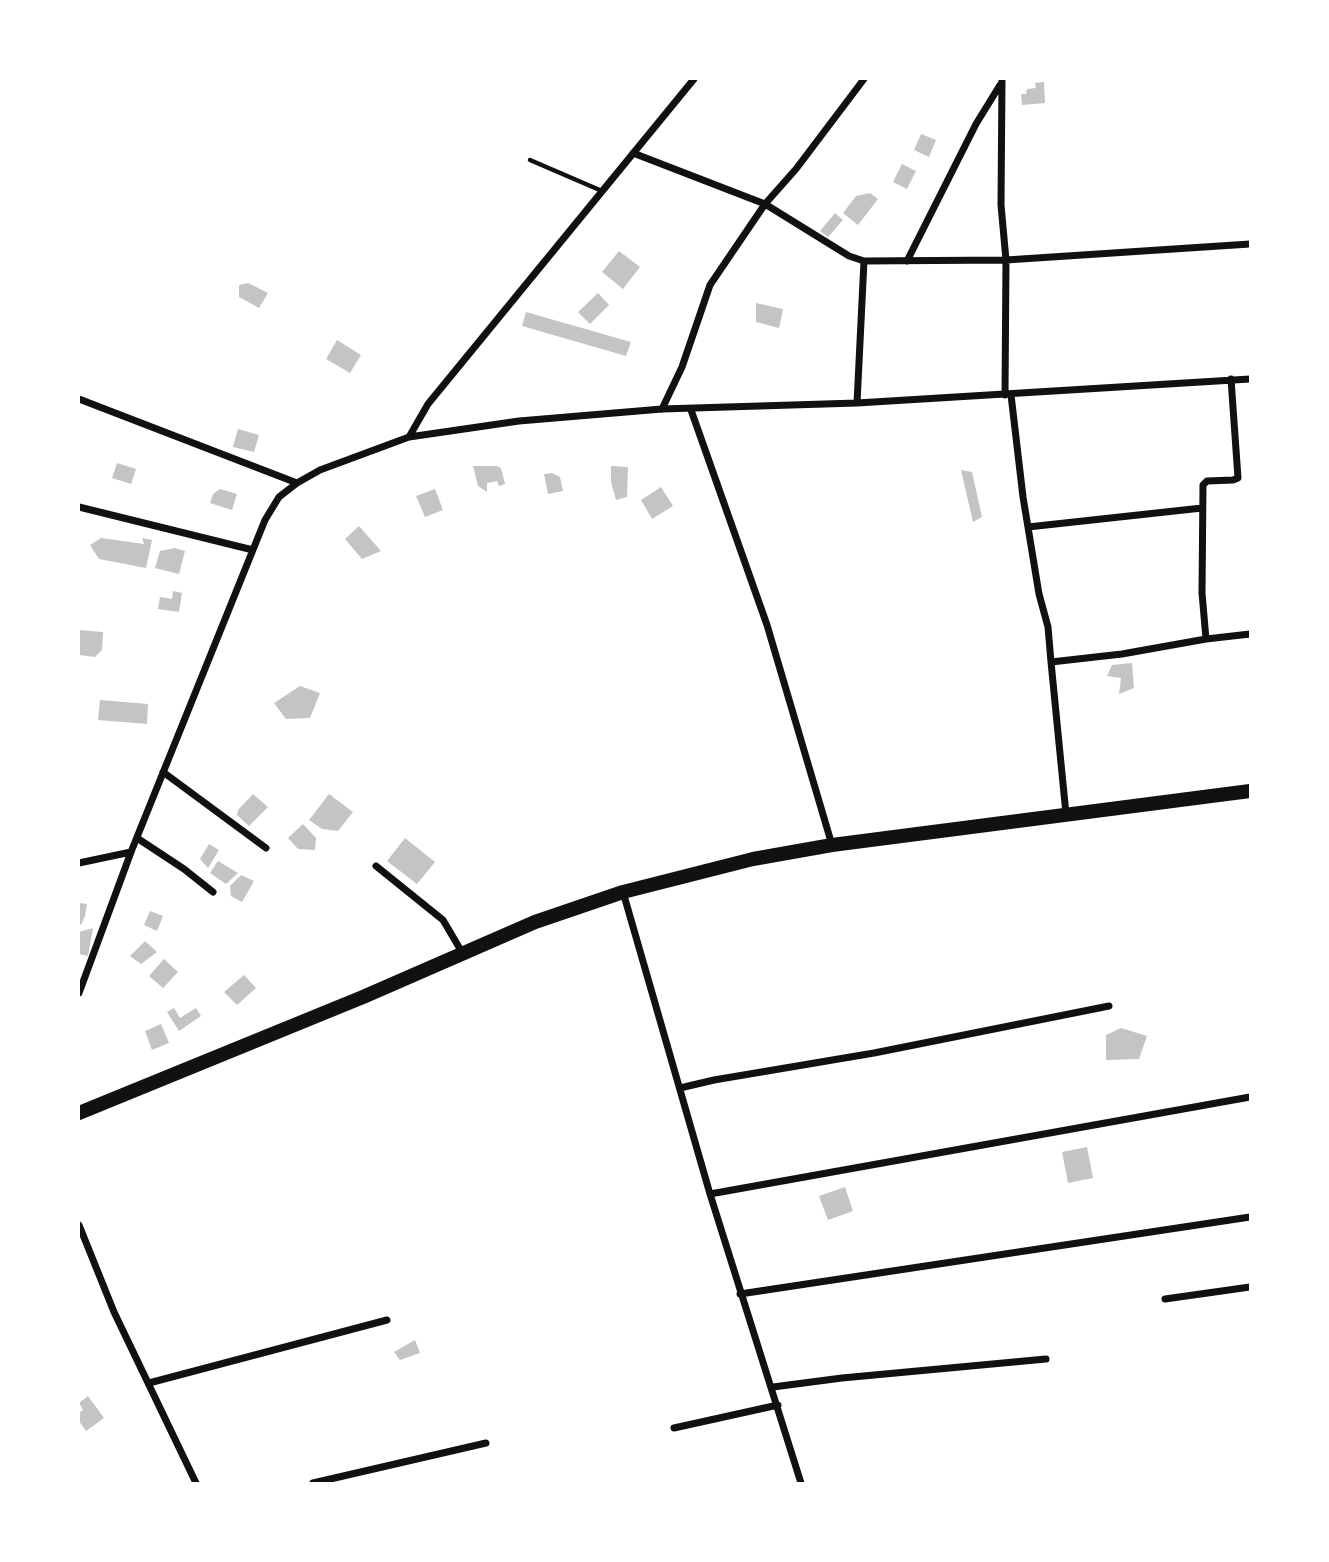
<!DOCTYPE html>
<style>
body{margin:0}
#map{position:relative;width:1329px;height:1562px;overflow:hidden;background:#fff;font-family:Poppins,sans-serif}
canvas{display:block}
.frame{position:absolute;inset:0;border:80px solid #fff;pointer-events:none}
</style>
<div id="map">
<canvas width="1329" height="1562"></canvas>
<div class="frame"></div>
</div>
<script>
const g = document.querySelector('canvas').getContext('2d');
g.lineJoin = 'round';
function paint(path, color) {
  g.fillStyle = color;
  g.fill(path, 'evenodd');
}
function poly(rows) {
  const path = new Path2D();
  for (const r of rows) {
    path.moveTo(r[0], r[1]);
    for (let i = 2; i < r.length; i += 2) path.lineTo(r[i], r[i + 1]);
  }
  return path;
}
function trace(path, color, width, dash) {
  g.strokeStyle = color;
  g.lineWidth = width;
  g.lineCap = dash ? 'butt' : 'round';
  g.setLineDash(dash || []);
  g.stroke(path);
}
paint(poly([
 [1044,82,1045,103,1022,105,1021,94,1026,94,1027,89,1036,88,1035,83],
 [921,134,936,140,929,157,914,150],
 [902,164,916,171,907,189,893,182],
 [870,193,878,199,858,225,843,213,856,196],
 [835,213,843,220,828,237,820,231],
 [619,251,640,267,623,289,602,272],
 [248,283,268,293,259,308,239,297,239,285],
 [598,293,609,305,590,324,578,312],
 [756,303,783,309,779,328,756,322],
 [526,312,631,342,626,356,522,326],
 [337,340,361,355,350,373,326,359],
 [238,429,259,435,254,452,233,447],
 [117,463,136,469,131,484,112,478],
 [473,466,497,466,501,468,505,484,499,486,497,481,487,483,487,492,478,486],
 [611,466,628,467,627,497,616,500,611,482],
 [961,470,972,472,982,517,973,522],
 [552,473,560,477,563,491,548,494,544,474],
 [661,487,673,506,652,519,641,500],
 [220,489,237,494,232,510,210,503,213,494],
 [435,489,443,510,425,517,416,496],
 [359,526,381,551,362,559,345,539],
 [101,538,144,544,142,538,152,540,146,568,99,559,90,545],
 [175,548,185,551,179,574,155,568,160,551],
 [173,591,182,593,179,612,158,609,160,597,172,599],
 [79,630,103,632,102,650,95,657,79,655],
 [1132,663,1134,688,1119,694,1121,678,1107,676,1112,665],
 [300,686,320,693,310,718,286,719,274,703],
 [100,700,148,704,147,724,98,720],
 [253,794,268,807,249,826,237,815,238,810],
 [329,794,353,812,338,831,322,829,309,820],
 [303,824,316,838,315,850,298,849,288,838],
 [405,838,435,862,417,884,387,861],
 [209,844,219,850,208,868,200,859],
 [218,861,238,873,226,884,210,873],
 [241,875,254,881,242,902,231,896,230,886],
 [79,903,87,904,85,916,81,925,79,923],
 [150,911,163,916,157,931,144,925],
 [93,928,88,956,79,954,79,932],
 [145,941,157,952,141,964,130,956],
 [164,959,178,972,163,988,149,976],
 [244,975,256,988,237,1005,224,992],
 [174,1008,180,1018,196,1008,201,1016,179,1031,167,1012],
 [161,1024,169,1043,152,1050,145,1031],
 [1121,1028,1147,1036,1139,1059,1106,1060,1106,1035],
 [1087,1147,1093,1178,1068,1183,1062,1152],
 [845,1187,853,1211,828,1220,819,1196],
 [415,1340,420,1353,400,1360,394,1352],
 [88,1396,104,1418,86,1431,79,1421,79,1413,83,1410,79,1403]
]), '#c4c4c4');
trace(poly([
 [530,160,602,191]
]), '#111', 4.5);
trace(poly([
 [1002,79,1001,205,1006,260,1005,395],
 [633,153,765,204,849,256,864,261,1006,260,1250,244],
 [907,261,976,124,1000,85],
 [1011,395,1023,497,1039,594,1048,627,1051,662],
 [79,399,297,483],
 [857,403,864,261],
 [662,409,682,367,710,285,765,204,796,169,864,79],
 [691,410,767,625,832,845],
 [409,437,428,404,694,79],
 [79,507,253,550],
 [1028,527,1202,508],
 [1206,639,1202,593,1203,485,1207,481,1233,480,1238,478,1231,379],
 [163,772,266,848],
 [1066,814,1051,662,1122,654,1206,639,1250,634],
 [137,838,184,869,213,892],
 [79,863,131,852],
 [376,866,443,920,463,954],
 [623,892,710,1194,801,1483],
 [79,993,131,852,265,520,279,497,297,483,320,470,409,437,519,421,662,409,857,403,1250,379],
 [680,1088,714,1080,874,1053,1109,1006],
 [710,1194,1250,1097],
 [79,1225,114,1312,196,1483],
 [740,1294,1250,1217],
 [1165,1299,1250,1287],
 [149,1383,387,1320],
 [773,1387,842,1378,1046,1359],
 [674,1428,778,1405],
 [313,1483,486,1443]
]), '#111', 7);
trace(poly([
 [79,1113,363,997,535,922,623,892,753,859,832,845,1250,791]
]), '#111', 14);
</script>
